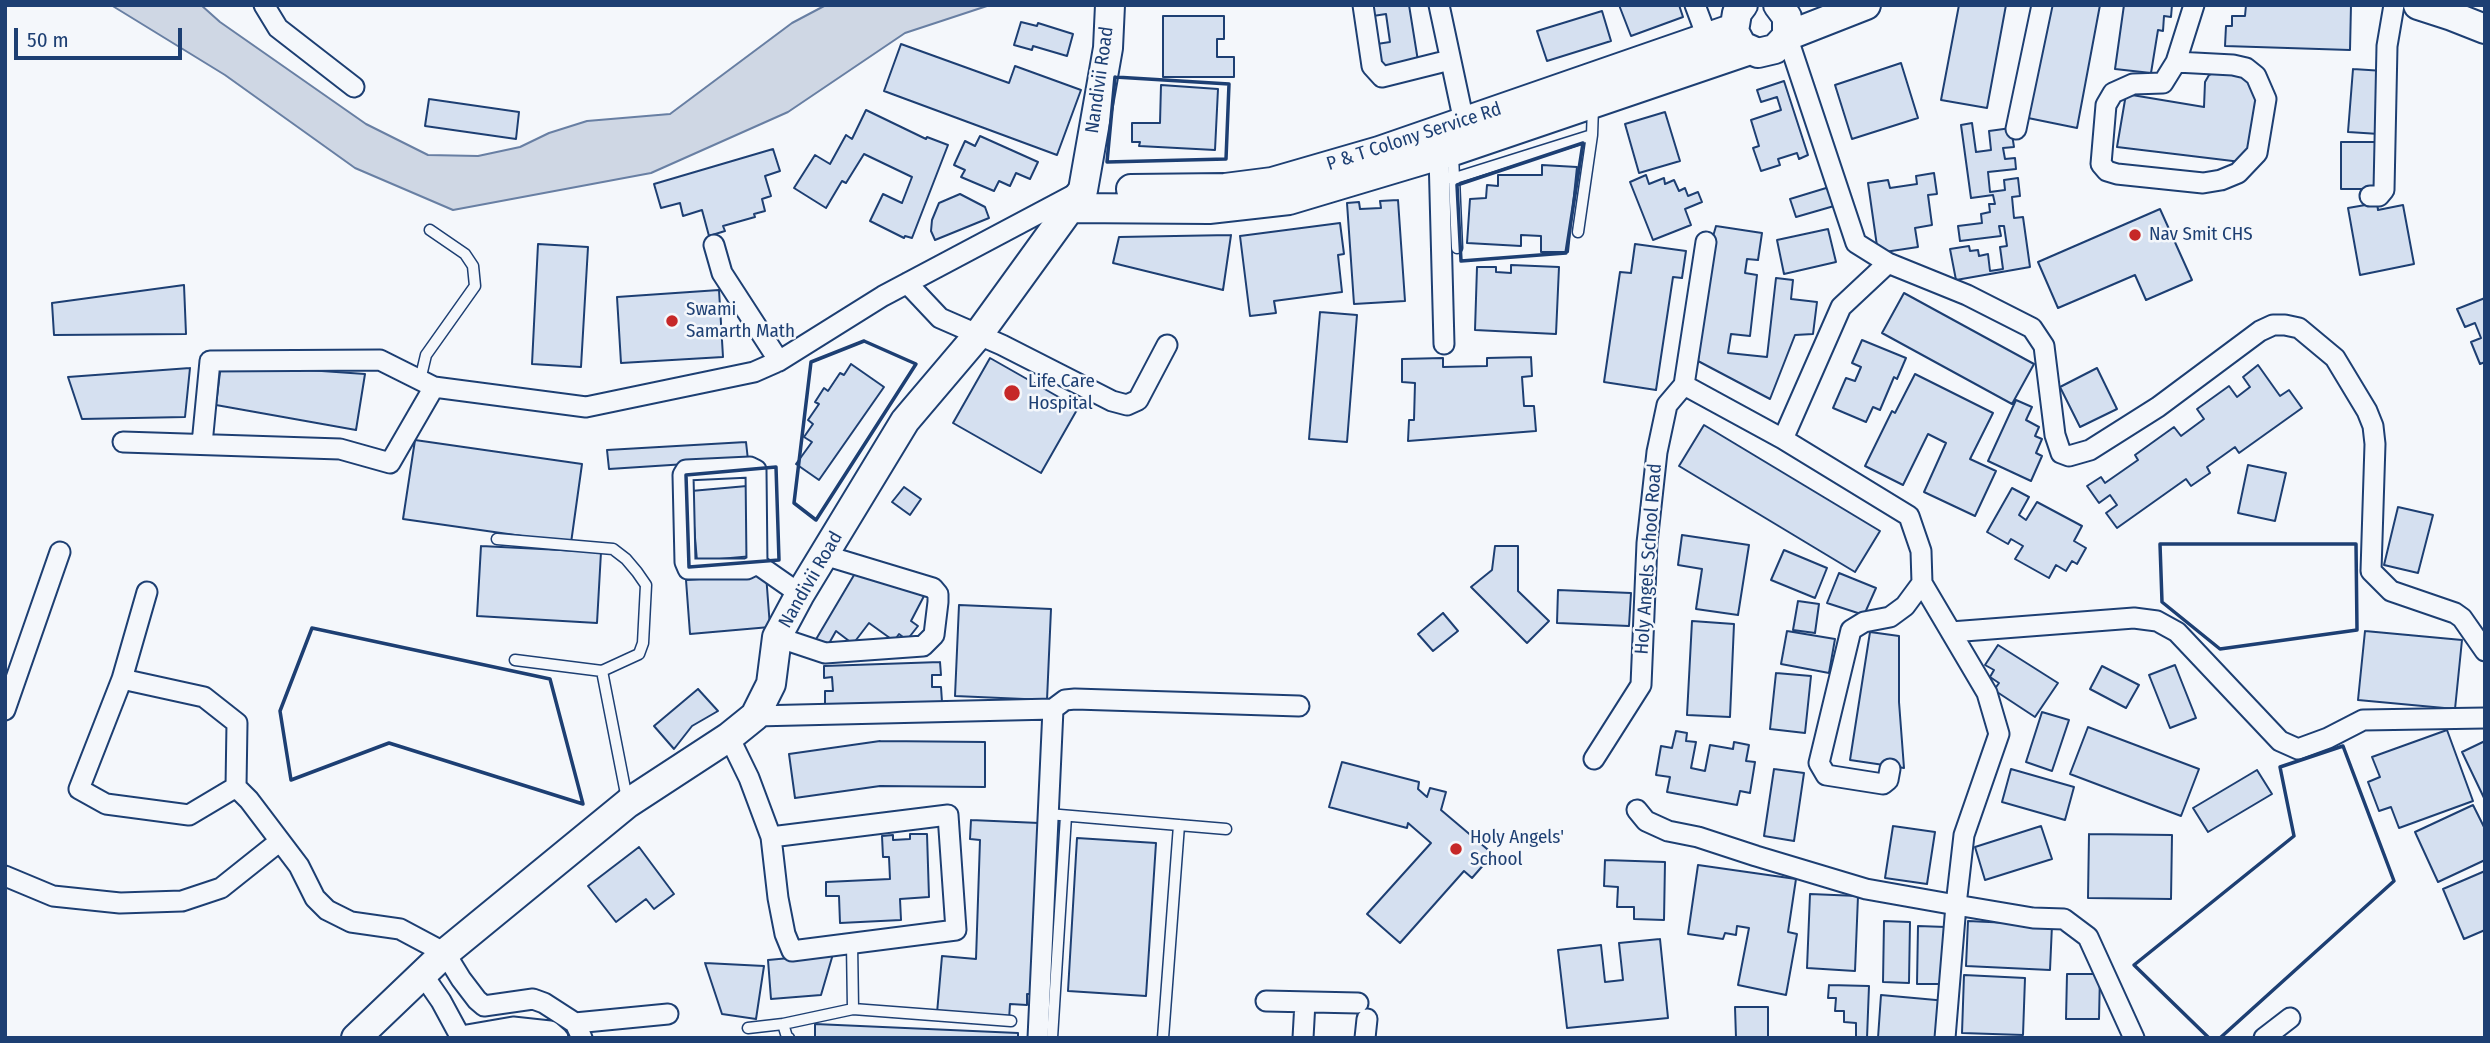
<!DOCTYPE html>
<style>
body{margin:0}
#map{position:relative;width:2490px;height:1043px;overflow:hidden;background:#f4f7fb;font-family:"Fira Sans Condensed",sans-serif}
canvas{display:block}
.frame{position:absolute;inset:0;border:7px solid #1d3f73;pointer-events:none}
.scale{position:absolute;left:14px;top:28px;width:168px;height:32px;box-sizing:border-box;border:4px solid #1d3f73;border-top:0;padding-left:9px;font-size:21px;line-height:24px;white-space:nowrap;color:#1d3f73;-webkit-text-stroke:5px #f4f7fb;paint-order:stroke}
</style>
<div id="map">
<canvas width="2490" height="1043"></canvas>
<div class="frame"></div>
<div class="scale">50 m</div>
</div>
<script>
const g = document.querySelector('canvas').getContext('2d');
g.lineJoin = 'round';
function paint(path, color) {
  g.fillStyle = color;
  g.fill(path, 'evenodd');
}
function poly(rows) {
  const path = new Path2D();
  for (const r of rows) {
    path.moveTo(r[0], r[1]);
    for (let i = 2; i < r.length; i += 2) path.lineTo(r[i], r[i + 1]);
  }
  return path;
}
function trace(path, color, width, dash) {
  g.strokeStyle = color;
  g.lineWidth = width;
  g.lineCap = dash ? 'butt' : 'round';
  g.setLineDash(dash || []);
  g.stroke(path);
}
function drawText(font, color, halo, rows, align = 'center') {
  g.font = font + ' "Fira Sans Condensed",sans-serif';
  g.lineWidth = 5;
  g.setLineDash([]);
  g.textBaseline = 'middle';
  g.strokeStyle = halo;
  g.fillStyle = color;
  for (const [text, x, y, turn = 0] of rows) {
    g.save();
    g.translate(x, y);
    g.rotate((+turn || 0) * Math.PI / 180);
    g.textAlign = isNaN(turn) ? turn : align;
    if (halo) g.strokeText(text, 0, 0);
    g.fillText(text, 0, 0);
    g.restore();
  }
}
const water = poly([
 [111,5,201,5,220,22,366,124,428,155,478,156,520,147,549,133,587,121,670,114,792,23,826,5,990,5,905,33,788,112,651,173,453,210,355,168,225,75,111,5]
]);
paint(water, '#cfd7e4');
trace(water, '#687fa3', 2);
const building = poly([
 [1371,5,1409,5,1418,61,1382,69,1377,44,1390,42,1386,14,1373,16,1371,5],
 [1619,5,1679,5,1683,17,1631,36,1619,5],
 [1959,5,2006,5,1987,108,1941,100,1959,5],
 [2049,5,2100,5,2077,128,2028,118,2049,5],
 [2124,5,2172,5,2171,17,2164,16,2163,31,2158,30,2151,73,2115,69,2124,5],
 [2246,5,2351,5,2350,50,2225,46,2226,26,2232,26,2232,16,2245,16,2246,5],
 [1602,11,1611,41,1547,61,1537,31,1602,11],
 [1163,16,1224,16,1224,39,1217,39,1217,57,1234,57,1234,77,1163,77,1163,16],
 [1021,22,1037,26,1038,23,1073,34,1067,56,1033,46,1032,50,1014,45,1021,22],
 [901,44,1009,83,1015,66,1081,90,1057,155,884,91,901,44],
 [1901,63,1918,118,1852,139,1835,85,1901,63],
 [2353,69,2384,71,2379,134,2348,132,2353,69],
 [2217,71,2253,78,2257,88,2252,148,2241,162,2117,147,2126,94,2204,107,2205,82,2209,75,2217,71],
 [1784,81,1808,155,1799,159,1797,153,1778,159,1780,165,1761,171,1753,148,1759,146,1751,120,1781,110,1777,97,1761,102,1757,90,1784,81],
 [1161,85,1218,89,1215,150,1139,146,1140,142,1132,142,1132,123,1160,123,1161,85],
 [429,99,519,112,516,139,425,126,429,99],
 [866,110,926,139,927,137,948,145,912,238,905,236,904,238,870,221,883,194,902,203,912,177,864,154,846,183,842,181,826,208,794,188,815,155,830,164,846,135,852,139,866,110],
 [1665,112,1680,161,1639,173,1625,124,1665,112],
 [1972,123,1976,152,1991,150,1989,131,2011,128,2014,147,2003,148,2005,159,2015,158,2016,169,1988,172,1990,192,2005,190,2004,180,2018,178,2020,196,2012,197,2014,218,2023,217,2030,267,1956,280,1950,249,1969,246,1970,251,1978,250,1979,256,1988,254,1990,271,2003,269,2000,247,2007,246,2004,226,1999,226,2001,236,1960,241,1958,226,1982,223,1981,214,1990,212,1989,204,1995,204,1993,195,1971,198,1961,125,1972,123],
 [980,136,1038,162,1030,179,1016,173,1010,186,999,181,994,191,961,177,965,170,954,165,965,141,975,146,980,136],
 [2341,142,2378,142,2378,189,2341,189,2341,142],
 [773,149,780,171,765,176,771,196,762,199,765,211,754,214,755,217,723,226,725,231,709,236,702,210,683,216,680,203,661,208,654,184,773,149],
 [1542,165,1577,167,1568,252,1541,252,1541,236,1521,235,1521,246,1467,243,1470,199,1486,198,1487,185,1498,186,1498,175,1542,175,1542,165],
 [1934,173,1937,194,1928,195,1932,225,1915,228,1918,247,1878,253,1868,183,1888,180,1890,188,1917,184,1916,176,1934,173],
 [1646,175,1649,184,1664,178,1665,184,1674,180,1679,191,1685,188,1688,196,1698,192,1702,202,1685,209,1691,225,1653,240,1630,182,1646,175],
 [1836,185,1841,204,1796,217,1790,199,1836,185],
 [960,194,985,207,989,218,935,240,931,231,932,220,939,203,960,194],
 [1398,200,1405,301,1354,304,1347,203,1359,202,1360,209,1381,208,1380,201,1398,200],
 [2377,203,2378,210,2403,205,2414,264,2360,275,2348,208,2377,203],
 [2160,209,2192,280,2146,300,2135,275,2058,308,2038,262,2160,209],
 [1340,223,1344,254,1338,255,1342,292,1274,301,1276,313,1250,316,1240,236,1340,223],
 [1716,226,1762,233,1758,260,1747,259,1745,273,1757,275,1750,336,1731,334,1728,353,1767,357,1776,278,1793,280,1791,299,1817,302,1813,334,1795,335,1770,399,1698,361,1712,240,1716,226],
 [1828,229,1836,262,1784,274,1777,240,1828,229],
 [1231,235,1223,290,1113,263,1119,237,1231,235],
 [538,244,588,247,581,367,532,364,538,244],
 [1635,244,1686,251,1682,278,1673,277,1656,390,1604,382,1620,272,1631,273,1635,244],
 [1511,265,1559,267,1556,334,1475,330,1477,267,1496,267,1496,272,1511,273,1511,265],
 [184,285,186,334,54,335,52,303,184,285],
 [719,290,723,357,621,363,617,297,719,290],
 [1904,293,2034,364,2012,404,1882,333,1904,293],
 [2485,298,2485,362,2480,364,2471,342,2481,338,2475,323,2465,327,2457,309,2485,298],
 [1320,312,1357,315,1347,442,1309,439,1320,312],
 [1862,340,1906,358,1897,379,1894,377,1880,410,1873,407,1866,422,1833,408,1846,378,1855,381,1861,367,1852,363,1862,340],
 [1531,357,1532,376,1522,377,1524,406,1534,406,1536,431,1408,441,1409,420,1414,420,1415,383,1402,382,1402,359,1443,358,1443,367,1487,366,1487,358,1531,357],
 [990,358,1078,408,1041,473,953,423,990,358],
 [221,364,365,374,356,430,216,405,221,364],
 [851,364,884,387,819,480,796,464,812,442,804,437,813,424,808,420,819,404,815,402,824,388,828,391,840,373,844,375,851,364],
 [2258,365,2280,396,2289,390,2302,408,2239,453,2235,447,2207,467,2210,473,2191,486,2186,479,2117,528,2106,513,2117,505,2110,495,2099,503,2087,486,2101,477,2105,483,2138,460,2135,455,2174,427,2181,436,2204,419,2197,409,2229,386,2237,397,2250,387,2243,377,2258,365],
 [190,368,185,417,82,419,68,377,190,368],
 [2097,368,2117,409,2080,427,2060,387,2097,368],
 [1915,374,1993,413,1970,459,1996,471,1975,516,1924,492,1946,443,1928,434,1903,485,1865,466,1892,411,1895,413,1915,374],
 [2016,400,2032,407,2026,420,2039,427,2035,436,2042,439,2036,453,2042,456,2031,481,1988,461,2016,400],
 [1704,425,1880,531,1855,572,1679,466,1704,425],
 [415,440,582,464,571,543,403,519,415,440],
 [746,442,748,460,609,469,607,450,746,442],
 [2248,465,2286,473,2275,521,2238,513,2248,465],
 [747,486,753,556,697,561,691,491,747,486],
 [904,487,921,499,910,515,892,502,904,487],
 [2012,488,2029,497,2019,515,2026,520,2037,502,2082,526,2074,541,2086,548,2077,564,2072,561,2066,571,2056,565,2049,578,2015,559,2023,546,2011,539,2008,544,1987,532,2012,488],
 [2398,507,2433,515,2418,573,2384,565,2398,507],
 [1682,535,1749,545,1738,615,1696,609,1702,569,1678,565,1682,535],
 [481,546,601,552,597,623,477,616,481,546],
 [1495,546,1518,546,1518,591,1549,621,1527,643,1471,587,1492,570,1495,546],
 [1784,550,1827,568,1815,598,1771,580,1784,550],
 [857,570,924,596,911,621,918,626,907,640,899,634,894,641,869,623,853,644,836,631,827,647,815,641,857,570],
 [1839,573,1876,588,1864,615,1827,603,1839,573],
 [766,574,770,627,690,634,686,580,766,574],
 [1558,590,1631,593,1629,626,1557,623,1558,590],
 [1798,601,1819,604,1815,633,1793,630,1798,601],
 [959,605,1051,609,1047,700,955,696,959,605],
 [1443,613,1458,631,1433,651,1418,634,1443,613],
 [1692,621,1734,624,1730,717,1687,715,1692,621],
 [1787,631,1835,639,1829,673,1781,664,1787,631],
 [2365,631,2462,640,2455,709,2358,700,2365,631],
 [1870,632,1899,636,1899,702,1904,768,1850,760,1870,632],
 [1998,645,2058,683,2035,717,1994,690,1999,683,1990,677,1994,670,1985,665,1998,645],
 [940,662,941,675,932,675,932,687,941,687,942,702,825,706,825,691,833,691,832,677,824,678,824,666,940,662],
 [2175,665,2196,718,2170,728,2149,675,2175,665],
 [2102,666,2139,685,2126,708,2090,689,2102,666],
 [1776,673,1811,676,1805,733,1770,729,1776,673],
 [698,689,718,711,692,726,674,749,654,726,698,689],
 [2042,712,2069,720,2052,771,2026,762,2042,712],
 [2088,727,2199,769,2181,816,2070,774,2088,727],
 [2447,730,2473,801,2399,828,2391,807,2379,811,2368,782,2380,777,2372,757,2447,730],
 [1676,731,1687,733,1686,741,1696,742,1691,768,1705,771,1710,745,1733,749,1734,742,1749,745,1746,761,1755,762,1750,793,1740,791,1737,805,1667,792,1670,777,1656,775,1661,746,1672,748,1676,731],
 [880,741,985,742,985,787,880,786,795,798,789,754,880,741],
 [2485,741,2485,800,2462,752,2485,741],
 [1342,762,1419,782,1418,789,1427,797,1430,788,1446,792,1441,810,1493,854,1472,878,1464,871,1400,943,1367,914,1431,843,1408,823,1407,828,1329,807,1342,762],
 [1774,769,1804,773,1794,841,1764,836,1774,769],
 [2011,769,2074,787,2065,820,2002,802,2011,769],
 [2257,770,2272,794,2208,832,2193,808,2257,770],
 [2473,805,2485,829,2485,860,2438,882,2415,832,2473,805],
 [971,820,1039,823,1033,994,1027,994,1027,1005,1010,1004,1009,1020,937,1013,942,956,976,959,980,840,970,839,971,820],
 [1893,826,1935,832,1927,884,1885,878,1893,826],
 [2041,826,2052,859,1985,880,1975,847,2041,826],
 [910,834,927,834,929,897,900,899,901,920,840,923,839,896,826,896,826,882,890,879,889,857,883,857,882,836,893,835,893,840,910,839,910,834],
 [2089,834,2172,835,2171,899,2088,898,2089,834],
 [1077,838,1156,843,1146,996,1068,991,1077,838],
 [639,847,674,894,654,909,646,899,616,922,588,886,639,847],
 [1605,860,1665,862,1664,920,1634,919,1634,907,1617,907,1618,887,1604,886,1605,860],
 [1698,865,1796,879,1788,932,1797,934,1786,995,1738,985,1749,928,1737,926,1736,935,1725,933,1723,939,1688,934,1698,865],
 [2485,871,2485,930,2464,939,2443,889,2485,871],
 [1810,894,1858,896,1855,971,1807,968,1810,894],
 [1884,921,1910,922,1909,983,1883,982,1884,921],
 [1968,921,2052,925,2050,970,1966,966,1968,921],
 [1918,926,1946,927,1945,984,1917,984,1918,926],
 [1660,939,1668,1018,1567,1028,1558,950,1601,945,1605,982,1623,980,1619,943,1660,939],
 [833,954,821,995,771,999,768,960,833,954],
 [705,963,764,966,756,1019,722,1014,705,963],
 [2067,974,2100,974,2099,1019,2066,1019,2067,974],
 [1964,975,2025,978,2023,1035,1962,1033,1964,975],
 [1829,985,1869,986,1867,1038,1856,1038,1856,1023,1844,1022,1844,1011,1835,1011,1836,998,1828,998,1829,985],
 [1881,995,1947,1001,1944,1038,1878,1038,1881,995],
 [1735,1007,1768,1007,1768,1038,1736,1038,1735,1007],
 [815,1024,1018,1033,1018,1038,815,1038,815,1024]
]);
paint(building, '#d5e0f0');
trace(building, '#1d3f73', 2);
const lane = poly([
 [1453,155,1457,248],
 [1452,179,1592,135],
 [1578,232,1592,135,1593,107],
 [420,380,426,355,475,286,473,266,465,254,430,230],
 [497,539,613,549,626,559,637,572,646,585,643,643,639,654,602,671],
 [515,660,602,671,627,799],
 [1048,814,1226,829],
 [852,943,853,1009],
 [748,1028,783,1024],
 [789,1038,787,1037,783,1024,853,1009,1011,1021],
 [1052,1038,1066,816],
 [1163,1038,1179,825]
]);
const street = poly([
 [264,5,278,28,354,87],
 [1363,5,1372,66,1382,77,1450,60],
 [1439,5,1464,122],
 [1695,5,1707,37],
 [2176,62,2233,65,2246,68,2256,76,2266,99,2257,153,2238,173,2221,180,2203,183,2117,174,2107,171,2101,164,2106,105,2113,93,2133,84,2163,83,2176,62,2194,5],
 [2016,129,2042,5],
 [1439,155,1444,344],
 [2370,196,2379,196,2384,190,2387,46,2394,5],
 [714,245,722,273,779,361],
 [1888,263,1967,295,2032,328,2044,346,2055,435,2061,453,2069,456,2090,450,2158,407,2260,331,2273,325,2285,325,2299,328,2335,358,2367,411,2373,426,2375,444,2371,571,2391,591,2455,613,2462,618,2485,651],
 [907,283,940,318,1002,345,1112,401,1127,405,1138,400,1167,345],
 [1684,385,1706,242],
 [123,442,340,449,390,463,434,387],
 [202,444,210,361,380,360,434,387,586,407,754,372,779,361,883,296,1079,192],
 [757,564,756,470,750,467,686,470,683,475,685,562,688,569,747,569,757,564,800,594],
 [147,592,122,679,204,697,237,723,236,787,249,800,299,866,315,898,327,910,351,922,400,929,445,953,461,979,477,1000,484,1006,533,999,544,1003,575,1023,582,1038],
 [1951,632,2134,618,2157,621,2177,632,2280,741,2298,749,2328,738,2363,720,2485,718],
 [777,637,825,653,923,646,934,635,938,602,938,594,933,588,824,555],
 [122,679,79,789,106,804,189,815,236,787],
 [1053,709,1065,700,1075,699,1299,706],
 [5,710,60,552],
 [755,716,1053,709,1038,1038],
 [729,737,749,778,771,837,778,898,785,934,792,951,956,930,948,815,771,837],
 [1594,759,1641,685,1647,543,1657,452,1667,405,1684,385,1783,439,1841,307,1888,263,1856,243,1787,36],
 [1890,769,1888,780,1883,784,1826,775,1819,763,1851,630,1864,622,1890,617,1905,606,1922,583],
 [1637,810,1646,821,1668,831,1698,837,1756,856,1866,889,1956,905,1964,835,1999,734,1987,693,1922,583,1921,551,1909,516,1783,439],
 [5,876,53,896,120,903,182,901,221,888,280,841],
 [423,975,441,1001,461,1038],
 [1266,1001,1358,1003],
 [575,1023,668,1014],
 [461,1036,513,1027,550,1031,558,1038],
 [1303,1038,1305,1002],
 [1365,1038,1367,1019],
 [1945,1038,1956,905,2033,918,2064,919,2088,937,2134,1038],
 [2264,1038,2290,1018]
]);
const secondary = poly([
 [1743,5,1737,13,1734,31,1742,46,1758,53,1775,49,1787,36,1787,17,1778,5],
 [2418,5,2452,16,2485,29],
 [1787,36,1866,5],
 [1131,189,1225,188,1272,182,1379,151,1734,28],
 [1070,208,1209,209,1289,200,1453,151,1750,50],
 [356,1038,445,953,628,803,729,737,755,716,771,684,777,637,800,594,905,421,978,335,1083,190,1108,48,1110,5]
]);
trace(lane, '#1d3f73', 13);
trace(street, '#1d3f73', 23);
trace(secondary, '#1d3f73', 32);
trace(lane, '#f4f7fb', 10);
trace(street, '#f4f7fb', 19);
trace(secondary, '#f4f7fb', 28);
trace(poly([
 [1115,77,1229,84,1226,159,1107,162,1115,77],
 [1583,143,1566,253,1461,261,1457,185,1583,143],
 [864,341,916,364,816,520,794,503,811,362,864,341],
 [776,467,779,560,689,567,686,475,776,467],
 [2160,544,2356,544,2357,630,2220,649,2162,602,2160,544],
 [312,628,550,679,583,804,389,743,291,780,280,711,312,628],
 [2209,1038,2134,965,2294,836,2280,767,2343,746,2394,881,2220,1038]
]), '#1d3f73', 3.5);
for (const [x, y, r, color] of [
 [2135,235,7,"#c62828"],
 [672,321,7,"#c62828"],
 [1012,393,9,"#c62828"],
 [1456,849,7,"#c62828"]
]) {
  const dot = new Path2D();
  dot.arc(x, y, r, 0, 2 * Math.PI);
  g.fillStyle = color;
  g.fill(dot);
  trace(dot, '#f4f7fb', 2.5);
}
drawText('19px', '#1d3f73', '#f4f7fb', [
 ["Nandivii Road",1100,80,-82],
 ["P & T Colony Service Rd",1414,137,-18],
 ["Holy Angels School Road",1649,559,-86],
 ["Nandivii Road",811,580,-60]
]);
drawText('19px', '#1d3f73', '#f4f7fb', [
 ["Nav Smit CHS",2149,235],
 ["Swami",686,310],
 ["Samarth Math",686,332],
 ["Life Care",1028,382],
 ["Hospital",1028,404],
 ["Holy Angels'",1470,838],
 ["School",1470,860]
], 'left');
</script>
